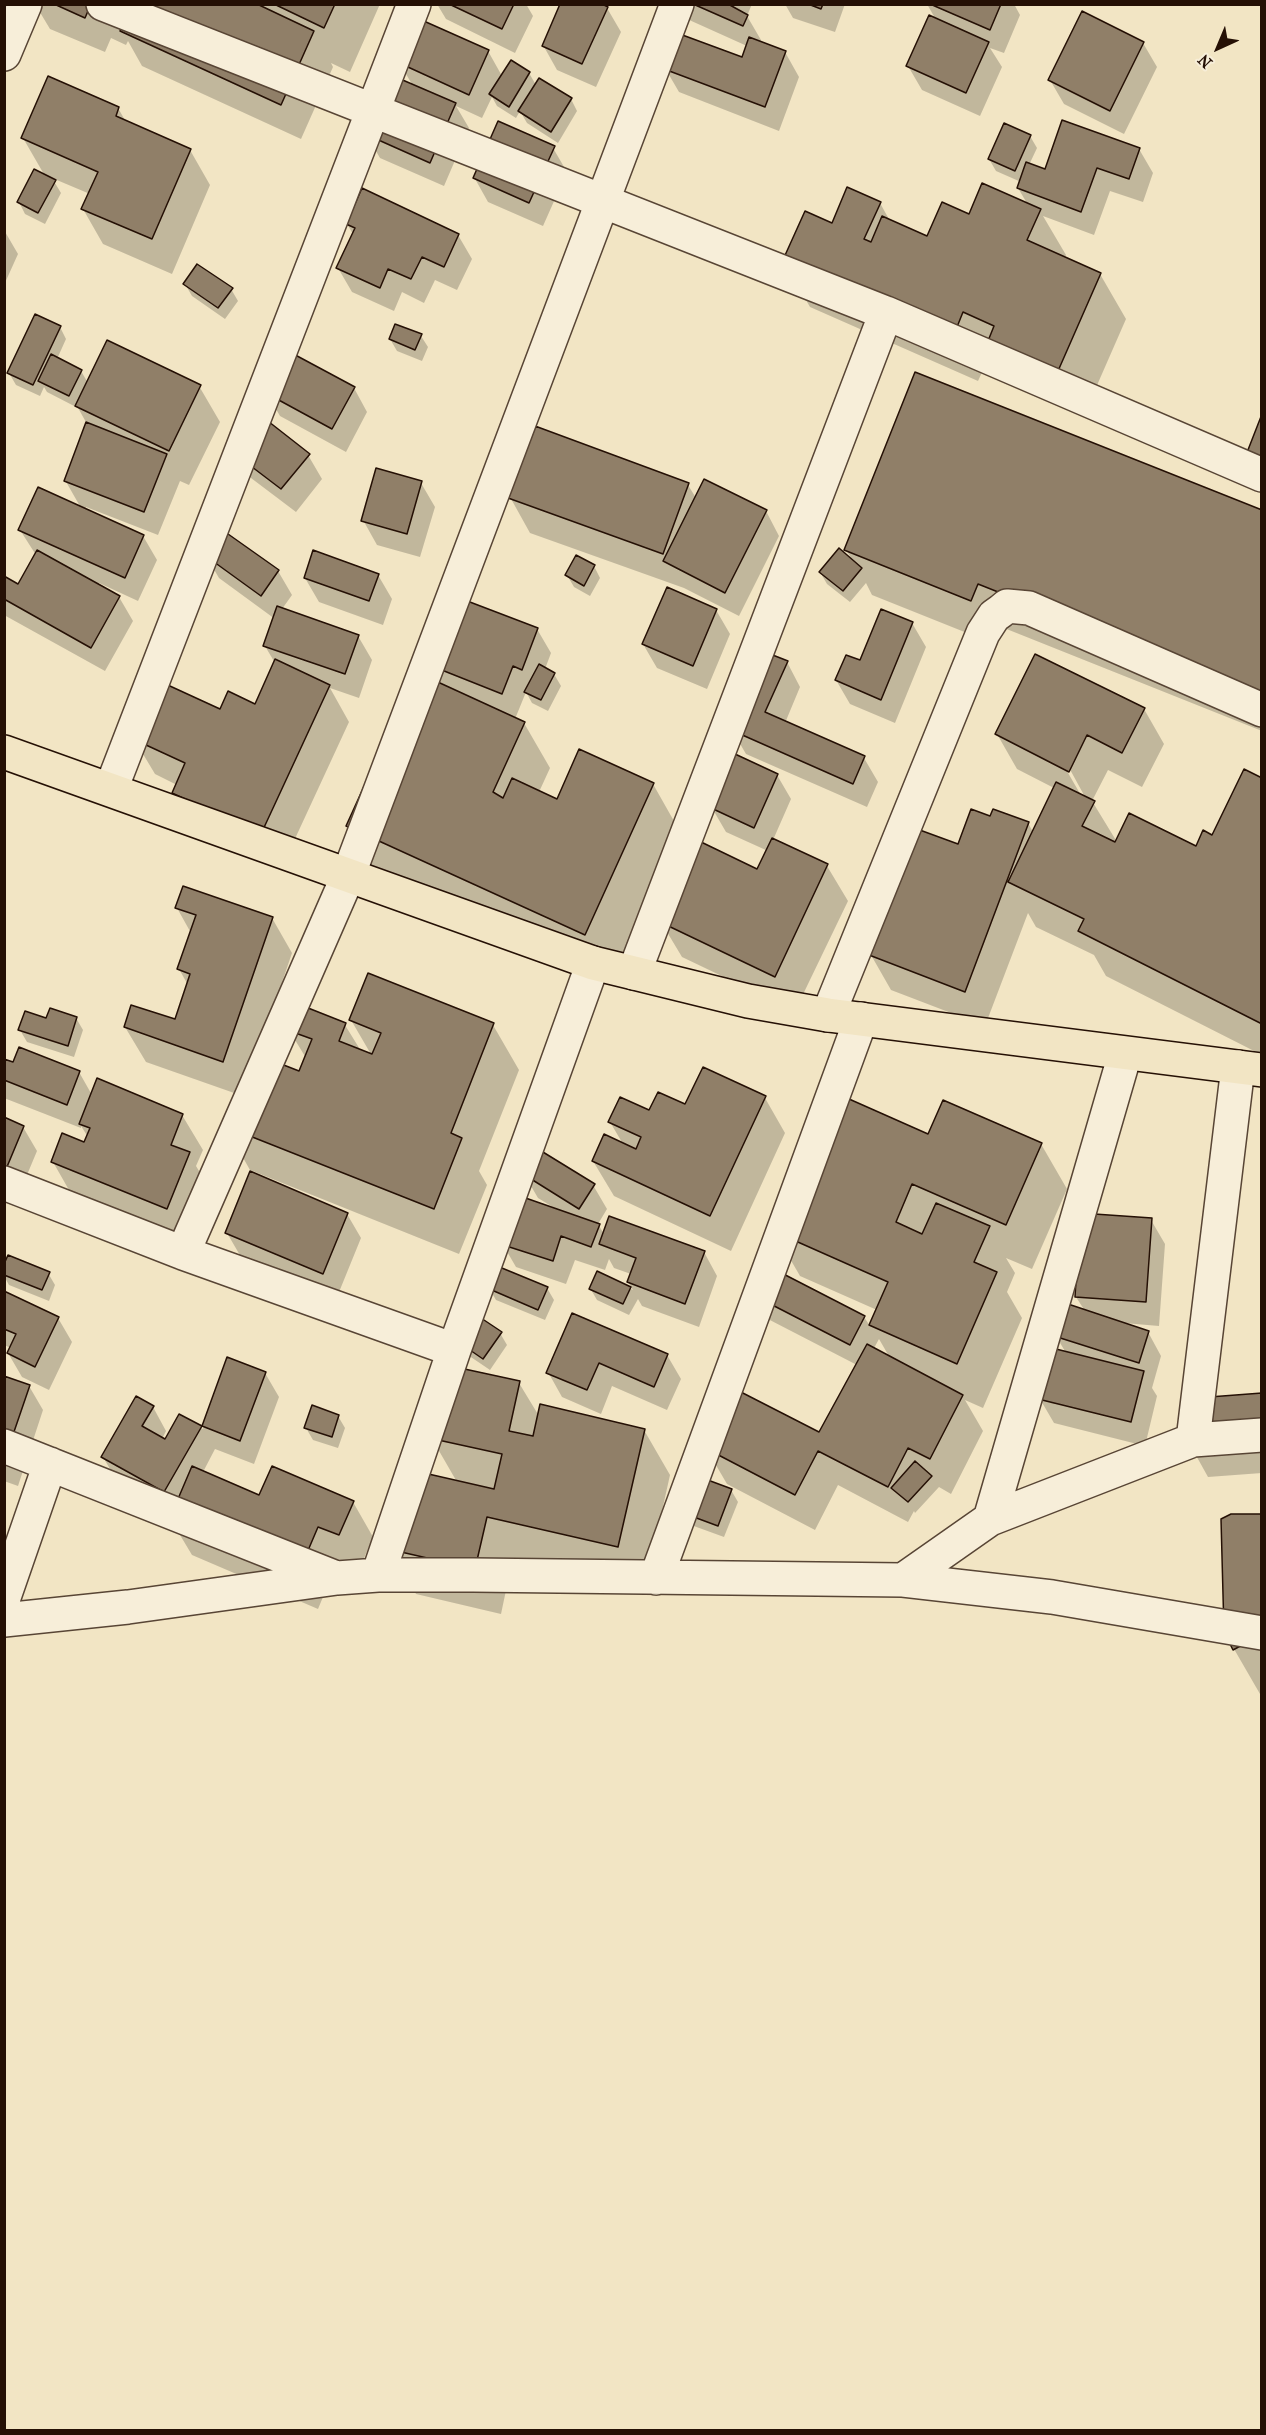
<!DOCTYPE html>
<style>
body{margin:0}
#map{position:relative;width:1266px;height:2435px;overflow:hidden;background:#f2e5c4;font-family:"IM FELL French Canon",serif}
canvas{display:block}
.frame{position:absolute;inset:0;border:6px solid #251005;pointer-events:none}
.north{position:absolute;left:1188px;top:18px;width:60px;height:60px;-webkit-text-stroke:4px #f7eed9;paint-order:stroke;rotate:224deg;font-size:16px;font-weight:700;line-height:24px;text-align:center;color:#251005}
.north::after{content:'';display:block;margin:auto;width:21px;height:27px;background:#251005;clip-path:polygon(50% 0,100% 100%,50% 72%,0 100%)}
</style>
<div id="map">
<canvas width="1266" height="2435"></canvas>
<div class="frame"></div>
<div class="north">N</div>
</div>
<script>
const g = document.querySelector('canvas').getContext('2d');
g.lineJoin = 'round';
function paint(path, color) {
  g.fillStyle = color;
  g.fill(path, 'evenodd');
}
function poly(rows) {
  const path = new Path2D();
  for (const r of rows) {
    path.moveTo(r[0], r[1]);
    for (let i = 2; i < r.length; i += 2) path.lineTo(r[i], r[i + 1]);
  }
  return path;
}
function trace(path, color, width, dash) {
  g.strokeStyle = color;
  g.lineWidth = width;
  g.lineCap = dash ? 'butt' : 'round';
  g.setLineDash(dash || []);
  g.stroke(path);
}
paint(poly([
 [12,4,380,4,350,72,331,63,333,67,301,139,142,66,128,41,126,45,111,38,105,52,50,29,38,9],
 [437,4,526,4,533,16,515,53,446,19],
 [678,4,752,4,747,16,761,40,760,43,785,52,799,77,779,131,679,92,665,68,743,59,747,46,687,19],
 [785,4,845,4,835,32,793,18],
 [927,4,1014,4,1020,15,1004,53,990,48,1002,67,980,116,922,90,908,66,936,20],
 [607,8,621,32,596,87,557,70,543,45],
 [1143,43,1157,67,1124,134,1064,104,1050,80],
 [488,51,502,76,511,62,529,73,536,85,571,99,577,111,558,143,527,123,520,111,516,118,497,106,492,97,482,118,456,106,469,128,444,186,380,158,366,134,413,86,399,62],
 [118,108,126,122,190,150,210,185,172,274,103,244,83,209,90,194,52,178,61,193,45,224,25,214,19,202,45,176,23,138],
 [1030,136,1037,148,1029,165,1045,171,1139,149,1153,173,1143,202,1110,191,1094,235,1043,216,1066,255,1064,259,1100,274,1126,319,1084,415,989,357,978,381,810,307,784,262,832,225,880,203,890,221,927,238,970,216,1028,205,1018,188,1021,182,996,171,989,159],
 [553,148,567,172,543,226,488,202,474,177],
 [347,224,458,235,472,259,457,290,435,280,424,303,402,292,394,311,352,292,338,268,353,234],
 [4,230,18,254,4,285],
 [185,284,231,289,238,301,225,319,192,296],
 [60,327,66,339,57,359,81,371,88,383,199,386,220,422,189,485,180,481,158,535,86,507,85,510,143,536,157,560,138,601,99,583,98,586,119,597,133,621,105,671,4,615,4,578,19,586,36,555,20,530,81,508,65,480,87,424,77,406,76,407,47,392,44,387,40,396,16,385,9,373],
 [421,336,428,347,422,361,397,351,390,339],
 [354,388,367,412,346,452,280,416,266,392],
 [237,454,308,455,322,479,296,512,251,478],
 [421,483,435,507,420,557,377,545,363,520],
 [688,485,696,498,766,511,779,536,739,616,684,588,530,533,510,497],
 [1262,511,1262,731,1004,628,997,645,872,595,866,583,850,602,827,584,820,572,853,561,846,550],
 [205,554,278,571,292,595,282,609,358,636,372,660,359,698,330,688,349,722,281,869,194,828,174,793,177,785,155,774,134,739,220,711,256,706,275,663,265,646,275,619,219,578],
 [594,566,600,578,590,596,574,587,567,575],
 [378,575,392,599,383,625,319,602,305,578],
 [716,610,730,634,707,689,657,668,643,644],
 [912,623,926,647,895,723,850,704,836,680],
 [537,629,551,653,545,669,554,674,561,686,548,711,532,703,526,692,515,719,524,723,550,768,539,792,558,801,653,784,679,830,611,979,374,871,348,826,417,674,416,659],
 [787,662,800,687,785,723,864,758,878,782,867,807,746,754,732,730],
 [1144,709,1164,744,1142,787,1108,770,1092,801,1117,842,1196,848,1213,837,1262,779,1262,1055,1106,976,1094,955,1036,927,1028,913,985,1026,891,990,871,955,958,846,991,818,1028,823,1033,832,1054,788,1017,769,997,734],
 [1067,764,1085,797,1082,797,1064,766],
 [777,775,791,799,773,840,827,866,848,901,795,1011,682,957,661,922,758,871,768,851,726,832,712,808],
 [177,908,272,918,292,953,257,1056,300,1073,306,1058,289,1030,345,1025,361,1051,372,1056,351,1020,493,1025,519,1070,479,1171,487,1185,459,1254,250,1170,224,1124,237,1094,146,1062,125,1027,176,1021,188,985,179,969,191,933],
 [76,1018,83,1030,74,1057,27,1042,20,1030,47,1020],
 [4,1061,79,1072,92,1095,182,1115,203,1150,196,1166,210,1189,187,1243,73,1197,53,1162,85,1144,88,1137,81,1126,81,1128,4,1098],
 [765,1098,785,1133,731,1251,614,1196,593,1161,623,1144,610,1122,650,1112],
 [4,1119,23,1127,37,1151,14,1206,4,1202],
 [929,1136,1041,1144,1067,1189,1032,1269,1006,1258,1015,1273,1007,1292,1022,1318,983,1408,965,1400,983,1431,951,1494,939,1487,915,1513,914,1511,908,1522,838,1485,815,1530,727,1484,706,1448,820,1434,857,1365,764,1317,750,1293,864,1317,870,1326,877,1310,800,1276,774,1231],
 [879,1339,890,1358,873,1350],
 [524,1174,593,1185,607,1209,598,1224,604,1234,704,1252,717,1276,699,1327,642,1306,638,1299,629,1315,597,1300,590,1288,597,1273,633,1290,628,1282,631,1274,614,1268,609,1259,605,1270,575,1260,566,1284,516,1267,502,1243,556,1209,538,1198],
 [347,1214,361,1238,337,1297,241,1257,227,1233],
 [1151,1220,1165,1244,1159,1326,1124,1323,1148,1332,1161,1356,1152,1388,1157,1396,1145,1446,1054,1423,1040,1399,1066,1353,1056,1336,1085,1311,1076,1297],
 [4,1268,48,1273,55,1285,49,1301,9,1285,4,1276],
 [489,1288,547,1288,554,1300,545,1320,496,1300],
 [4,1292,58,1318,72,1342,49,1390,22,1377,8,1353,11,1348,4,1345],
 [572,1315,667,1355,681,1379,667,1410,612,1386,601,1414,562,1397,548,1372],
 [500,1333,507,1345,490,1370,459,1349],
 [228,1359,265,1373,279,1397,254,1464,215,1449,203,1472,260,1496,353,1502,373,1537,359,1570,338,1561,318,1609,192,1555,171,1520,117,1481,103,1457,153,1407,166,1431,162,1439,166,1441,180,1416,203,1429],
 [4,1378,29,1386,43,1410,18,1486,4,1481],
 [519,1383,539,1416,644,1430,670,1475,644,1592,512,1562,501,1614,416,1594,390,1549,457,1482,431,1437],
 [1262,1395,1262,1473,1208,1477,1188,1441],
 [338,1416,345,1428,338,1448,313,1440,306,1428],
 [731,1490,738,1502,724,1537,691,1525,685,1513],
 [1262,1515,1262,1693,1260,1694,1234,1649]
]), '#0003');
const building = poly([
 [54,4,91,4,85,18,54,4],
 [132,4,257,4,314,31,281,105,120,31,132,4],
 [274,4,335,4,324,28,274,4],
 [449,4,514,4,502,29,449,4],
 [560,4,602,4,608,7,582,64,542,46,560,4],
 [693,4,728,4,748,15,743,26,693,4],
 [808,4,823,4,821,9,808,4],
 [930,4,1001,4,990,30,930,4],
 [1082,11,1144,42,1110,111,1048,80,1082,11],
 [929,15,989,42,966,93,906,66,929,15],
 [417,18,489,50,469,95,397,62,417,18],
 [677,33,742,57,749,37,786,51,765,107,664,69,677,33],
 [511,60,530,72,509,107,489,94,511,60],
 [391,75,456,103,430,163,365,134,391,75],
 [48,76,119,107,116,116,191,149,152,239,81,209,98,172,21,138,48,76],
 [539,78,572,98,551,132,518,111,539,78],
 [1062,120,1140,148,1129,179,1097,168,1081,212,1017,188,1026,162,1045,169,1062,120],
 [498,121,555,146,529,203,473,178,498,121],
 [1004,123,1031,135,1015,171,988,159,1004,123],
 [34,169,56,180,38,213,17,202,34,169],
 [982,183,1041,209,1027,240,1101,273,1058,371,988,341,994,326,963,312,953,337,782,262,805,211,832,223,847,187,881,202,864,239,871,242,882,216,927,236,942,202,969,214,982,183],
 [362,188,459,234,444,267,422,257,411,279,388,269,380,288,336,268,355,228,346,224,362,188],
 [197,264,233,288,218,308,183,284,197,264],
 [35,314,61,326,33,385,7,373,35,314],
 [395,324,422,334,415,350,389,339,395,324],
 [107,340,201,385,169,451,75,406,107,340],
 [286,350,355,387,332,429,264,392,286,350],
 [51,354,82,370,69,396,38,381,51,354],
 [915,372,1262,510,1262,697,978,584,971,601,844,550,915,372],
 [1262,414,1262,461,1246,455,1262,414],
 [264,418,310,454,281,489,235,454,264,418],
 [86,422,167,454,144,512,64,481,86,422],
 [535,426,689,483,663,554,508,498,535,426],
 [376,468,422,481,407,534,361,521,376,468],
 [704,479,767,510,725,593,663,561,704,479],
 [38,487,144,535,125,578,18,530,38,487],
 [221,529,279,570,261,596,203,554,221,529],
 [839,548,862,568,843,591,819,572,839,548],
 [37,550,120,596,91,648,4,599,4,576,18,584,37,550],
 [313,550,379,574,369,601,304,578,313,550],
 [576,555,595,565,584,586,565,575,576,555],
 [667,587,717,609,693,666,642,644,667,587],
 [441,591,538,628,522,670,513,666,502,694,414,659,441,591],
 [277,606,359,635,345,674,263,646,277,606],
 [881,609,913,622,881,700,835,680,846,655,860,660,881,609],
 [765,652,788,661,765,712,865,756,853,784,731,730,765,652],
 [1035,654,1145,708,1122,753,1087,735,1069,772,995,734,1035,654],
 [275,659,330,685,261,834,172,793,185,763,133,739,159,681,220,709,228,691,255,704,275,659],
 [539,664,555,673,541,700,524,692,539,664],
 [416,672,525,722,493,792,503,798,512,778,557,799,579,749,654,783,585,935,346,826,416,672],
 [735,754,778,774,754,828,711,808,735,754],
 [1244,769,1262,778,1262,1024,1078,931,1084,919,1008,882,1056,782,1095,801,1082,826,1115,842,1129,813,1196,846,1203,830,1212,835,1244,769],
 [971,809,990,816,993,809,1029,822,965,992,869,955,917,829,958,844,971,809],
 [772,838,828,864,775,977,660,922,699,841,757,869,772,838],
 [183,886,273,917,223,1062,124,1027,131,1005,175,1019,190,974,177,969,196,915,175,908,183,886],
 [368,973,494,1023,451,1133,462,1138,434,1209,222,1125,253,1053,299,1071,312,1039,287,1030,298,1004,346,1023,339,1041,372,1054,381,1033,349,1020,368,973],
 [50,1008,77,1017,68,1046,18,1030,25,1011,46,1018,50,1008],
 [19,1047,80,1071,67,1105,4,1080,4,1059,13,1062,19,1047],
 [703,1067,766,1096,710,1216,592,1161,604,1134,636,1149,641,1137,608,1122,620,1097,649,1110,658,1092,685,1104,703,1067],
 [97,1078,183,1114,171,1145,190,1152,167,1209,51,1162,62,1133,84,1142,90,1128,79,1124,97,1078],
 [831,1091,928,1134,943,1100,1042,1143,1006,1225,912,1184,896,1222,922,1234,936,1203,990,1226,974,1262,997,1272,957,1364,869,1325,888,1282,773,1231,831,1091],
 [4,1117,24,1126,4,1174,4,1117],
 [538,1149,595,1184,579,1209,523,1174,538,1149],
 [250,1171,348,1213,323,1274,225,1233,250,1171],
 [517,1195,600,1224,591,1247,561,1236,553,1261,500,1244,517,1195],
 [1080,1213,1152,1218,1146,1302,1075,1297,1080,1213],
 [609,1216,705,1251,685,1304,627,1282,636,1258,599,1244,609,1216],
 [8,1255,50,1272,42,1290,4,1275,4,1264,8,1255],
 [764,1264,865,1316,850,1345,749,1293,764,1264],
 [497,1266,548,1287,538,1310,487,1288,497,1266],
 [597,1271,631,1287,623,1304,589,1289,597,1271],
 [4,1291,59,1317,35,1367,7,1353,16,1334,4,1329,4,1291],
 [1065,1303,1149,1331,1139,1363,1054,1336,1065,1303],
 [469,1310,502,1332,483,1359,451,1337,469,1310],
 [572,1313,668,1354,654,1387,599,1363,587,1390,546,1373,572,1313],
 [867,1344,963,1395,930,1459,908,1448,888,1487,818,1451,795,1495,705,1448,735,1389,819,1432,867,1344],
 [1052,1348,1144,1371,1131,1422,1038,1399,1052,1348],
 [227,1357,266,1372,240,1441,202,1426,227,1357],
 [446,1365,520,1381,509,1431,533,1436,540,1404,645,1429,618,1547,487,1517,475,1569,388,1549,411,1470,494,1489,502,1454,429,1438,446,1365],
 [4,1376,30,1385,4,1461,4,1376],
 [1262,1393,1262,1436,1187,1442,1183,1399,1262,1393],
 [136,1396,154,1406,142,1426,165,1439,179,1414,202,1426,164,1492,101,1457,136,1396],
 [312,1405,339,1415,332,1437,304,1428,312,1405],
 [915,1461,932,1476,908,1502,891,1488,915,1461],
 [192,1466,259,1495,272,1466,354,1501,339,1535,318,1527,298,1574,169,1520,192,1466],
 [697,1476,732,1489,718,1526,683,1513,697,1476],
 [1231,1514,1262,1514,1262,1637,1257,1637,1233,1650,1224,1632,1221,1519,1231,1514]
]);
paint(building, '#907f68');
trace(building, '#251005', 1.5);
const minor = poly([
 [103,4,886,313,1262,475],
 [4,54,25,4],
 [111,789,414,4],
 [634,973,886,313],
 [828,1015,972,660,983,633,994,616,1001,611,1007,606,1029,608,1262,710],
 [4,1183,183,1253,348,876,677,4],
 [183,1253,454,1350],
 [1193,1440,1238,1067],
 [4,1446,334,1577],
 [990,1519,1125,1054],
 [378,1575,454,1350,593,963],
 [656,1578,861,1019],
 [903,1580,990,1519,1193,1440,1262,1435],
 [4,1597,50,1464],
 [4,1620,128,1607,337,1578,378,1575,473,1575,903,1580,1052,1597,1262,1633]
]);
const major = poly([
 [4,752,593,963,634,973,748,1001,828,1015,1262,1070]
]);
trace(minor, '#584535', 36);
trace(major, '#251005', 36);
trace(minor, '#f7eed9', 33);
trace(major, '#f2e5c4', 33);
</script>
